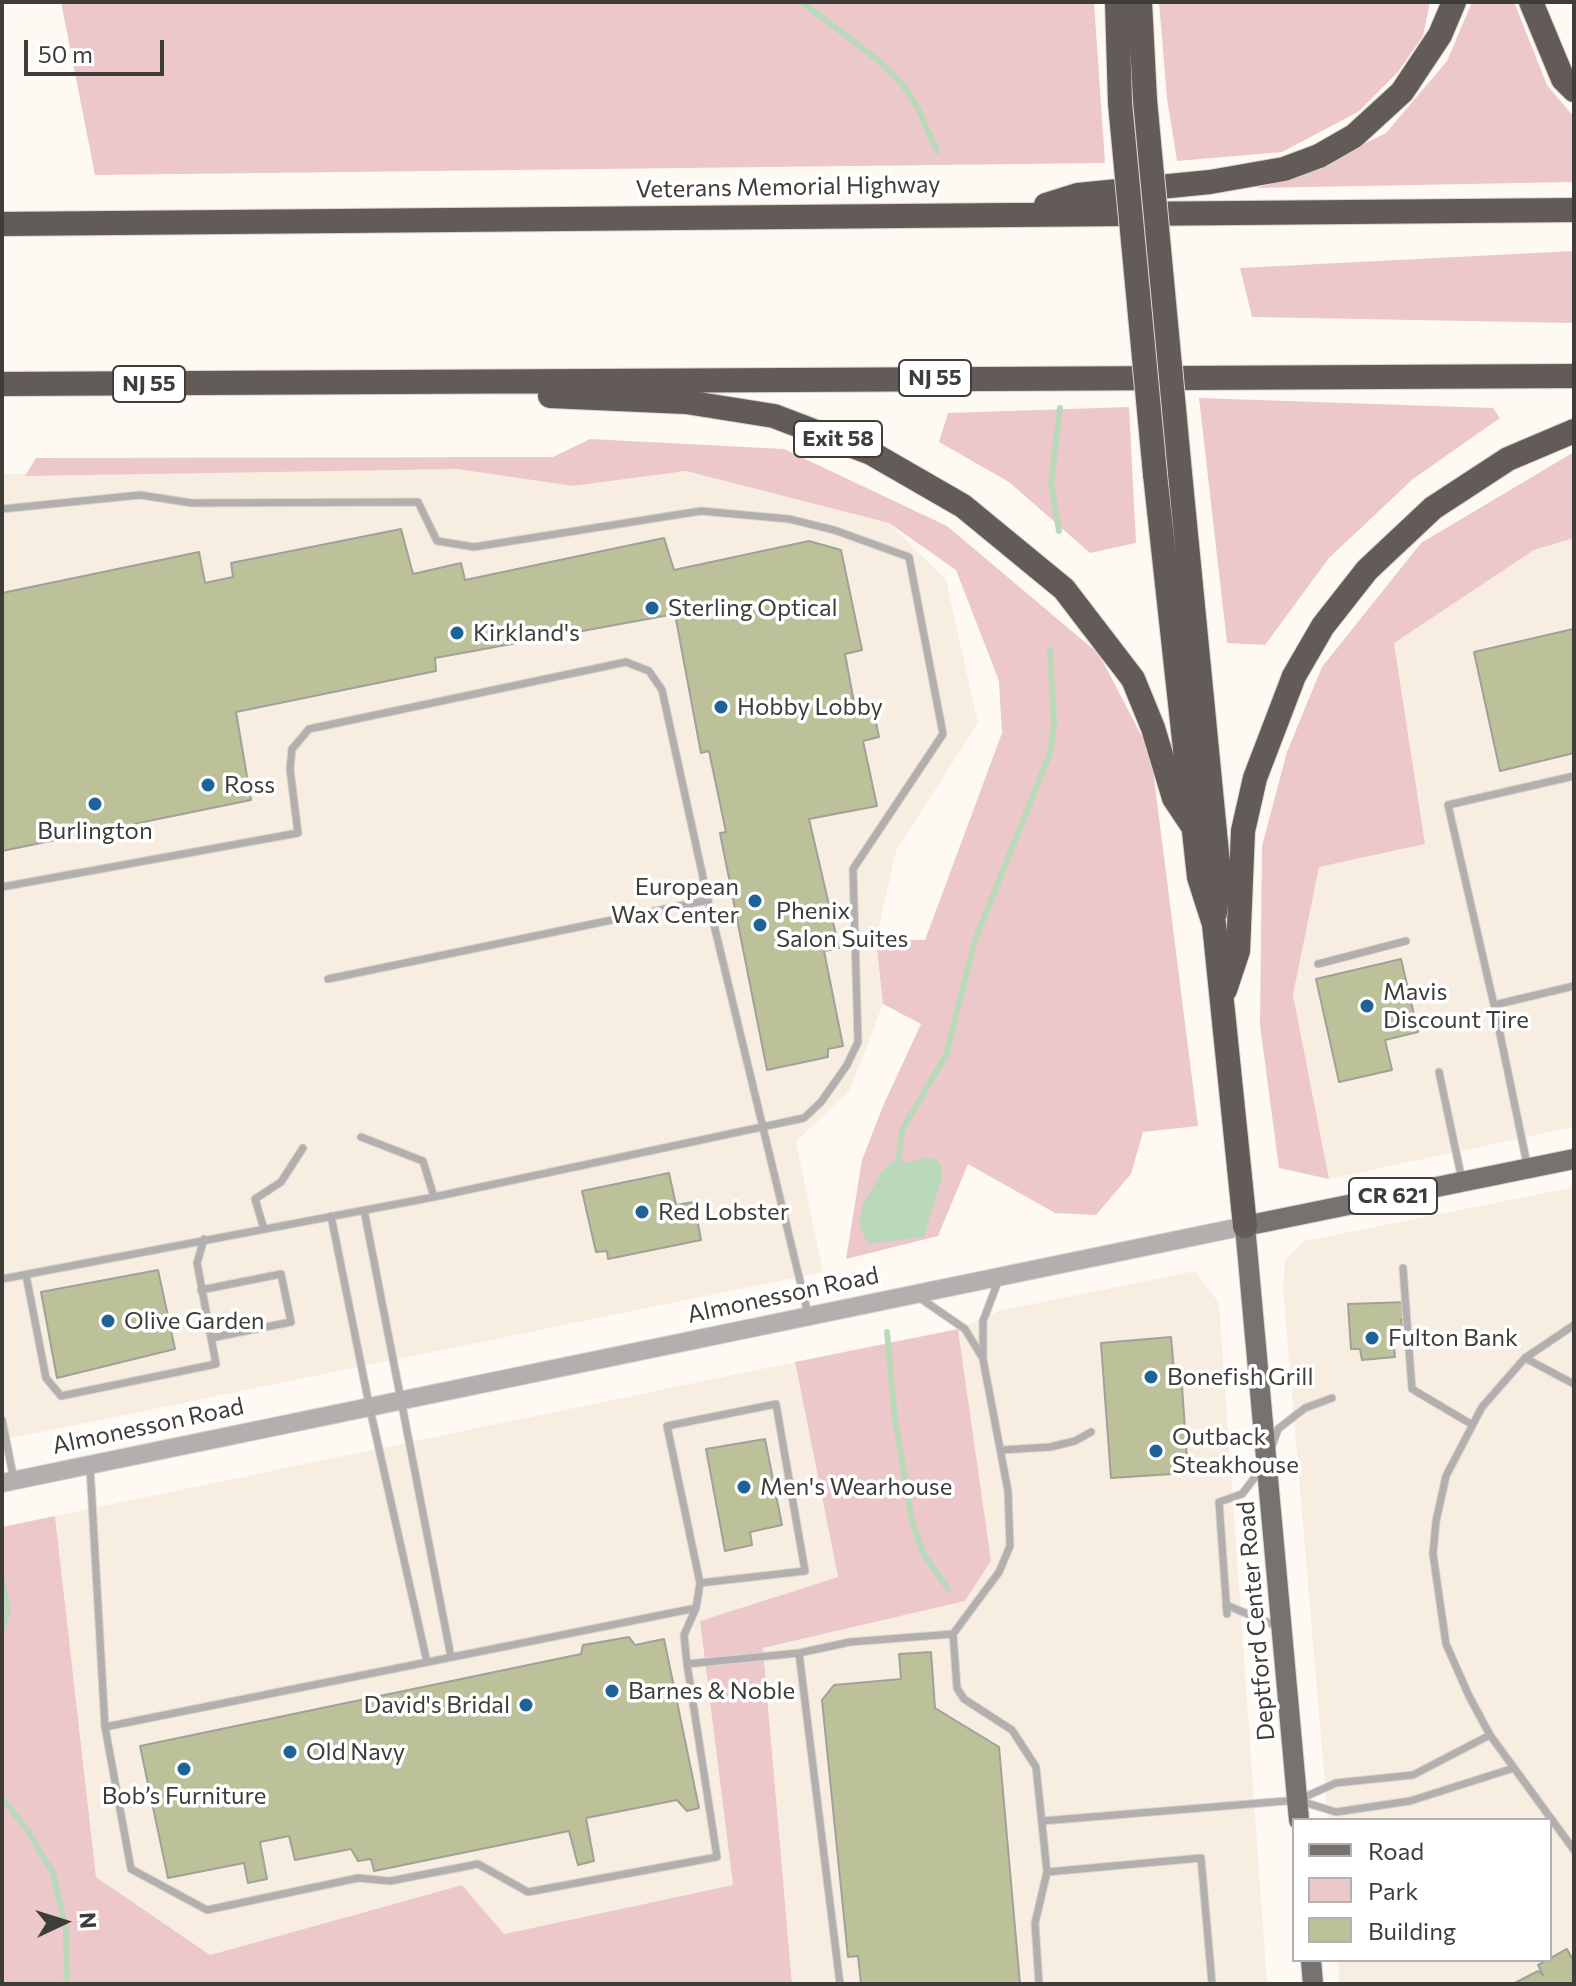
<!DOCTYPE html>
<meta charset="utf-8">
<style>
body{margin:0}
#map{position:relative;width:1576px;height:1986px;overflow:hidden;background:#fefaf3;font-family:Commissioner,sans-serif}
canvas{display:block}
.frame{position:absolute;inset:0;border:4px solid #3e3d3a;pointer-events:none}
.legend{position:absolute;left:1292px;top:1818px;width:260px;height:144px;box-sizing:border-box;background:#fff;border:2px solid #b2b1b0;margin:0;padding:10px 14px;list-style:none;font-size:24px;color:#3e3d3a}
.legend li{display:flex;align-items:center;gap:16px;height:40px}
.legend b{width:40px;border:2px solid #b2b1b0}
.north{position:absolute;left:24px;top:1882px;width:80px;height:80px;-webkit-text-stroke:6px #fff;paint-order:stroke;rotate:86deg;font-size:22px;font-weight:700;line-height:32px;text-align:center;color:#3e3d3a}
.north::after{content:'';display:block;margin:auto;width:28px;height:36px;background:#3e3d3a;clip-path:polygon(50% 0,100% 100%,50% 72%,0 100%)}
.scale{position:absolute;left:24px;top:40px;width:140px;height:36px;box-sizing:border-box;border:4px solid #3e3d3a;border-top:0;padding-left:10px;font-size:24px;line-height:28px;white-space:nowrap;color:#3e3d3a;-webkit-text-stroke:6px #fff;paint-order:stroke}
</style>
<div id="map">
<canvas width="1576" height="1986"></canvas>
<div class="frame"></div>
<ul class="legend">
<li><b style="height:10px;background:#77716f"></b>Road</li>
<li><b style="height:22px;background:#ecc8cb"></b>Park</li>
<li><b style="height:22px;background:#bdc199"></b>Building</li>
</ul>
<div class="north">N</div>
<div class="scale">50 m</div>
</div>
<script>
const g = document.querySelector('canvas').getContext('2d');
g.lineJoin = 'round';
function paint(path, color) {
  g.fillStyle = color;
  g.fill(path, 'evenodd');
}
function poly(rows) {
  const path = new Path2D();
  for (const r of rows) {
    path.moveTo(r[0], r[1]);
    for (let i = 2; i < r.length; i += 2) path.lineTo(r[i], r[i + 1]);
  }
  return path;
}
function trace(path, color, width, dash) {
  g.strokeStyle = color;
  g.lineWidth = width;
  g.lineCap = dash ? 'butt' : 'round';
  g.setLineDash(dash || []);
  g.stroke(path);
}
function drawText(font, color, halo, rows, align = 'center') {
  g.font = font + ' Commissioner,sans-serif';
  g.lineWidth = 7;
  g.setLineDash([]);
  g.textBaseline = 'middle';
  g.strokeStyle = halo;
  g.fillStyle = color;
  for (const [text, x, y, turn = 0] of rows) {
    g.save();
    g.translate(x, y);
    g.rotate((+turn || 0) * Math.PI / 180);
    g.textAlign = isNaN(turn) ? turn : align;
    if (halo) g.strokeText(text, 0, 0);
    g.fillText(text, 0, 0);
    g.restore();
  }
}
paint(poly([
 [457,469,573,486,686,471,889,523,946,580,978,723,896,851,876,940,883,1004,850,1090,796,1142,823,1272,2,1440,2,474],
 [1574,538,1574,1127,1329,1179,1293,995,1319,867,1425,844,1394,642,1534,550],
 [1574,1187,1574,1984,1339,1984,1338,1960,1550,1960,1550,1820,1328,1820,1283,1289,1285,1260,1304,1241],
 [1195,1271,1219,1303,1267,1984,792,1984,763,1648,965,1601,991,1562,958,1329,999,1311],
 [795,1362,838,1577,700,1621,734,1885,504,1934,461,1885,210,1955,96,1877,55,1516]
]), '#f7eee1');
paint(poly([
 [61,2,1094,2,1105,163,95,175],
 [1159,2,1430,2,1423,36,1398,72,1358,112,1282,152,1177,161,1167,98],
 [1472,2,1514,2,1547,85,1574,117,1574,182,1256,188,1302,175,1386,133,1447,61],
 [1574,251,1574,323,1252,317,1240,268],
 [1199,398,1493,408,1500,418,1413,479,1329,558,1265,645,1227,643],
 [1129,407,1136,543,1090,553,1009,482,939,442,948,413],
 [590,439,784,449,947,526,1099,654,1151,754,1198,1126,1143,1132,1131,1174,1096,1215,1055,1213,968,1164,938,1236,846,1259,862,1160,883,1106,921,1024,883,1004,876,940,925,940,1002,733,999,681,956,570,889,523,686,471,573,486,457,469,25,476,36,458,553,457],
 [1574,452,1574,538,1534,550,1394,643,1425,844,1319,867,1293,995,1329,1179,1279,1168,1260,1025,1262,846,1287,752,1322,667,1421,543],
 [958,1329,991,1561,965,1601,763,1648,792,1984,2,1984,2,1527,55,1516,96,1877,210,1955,462,1885,504,1934,733,1885,700,1621,838,1577,795,1362]
]), '#ecc8cb');
paint(poly([
 [923,1158,936,1159,941,1165,942,1177,924,1237,868,1244,859,1225,862,1206,882,1172,892,1162,911,1162]
]), '#bad9ba');
trace(poly([
 [802,2,884,65,902,84,918,108,937,151],
 [1059,531,1051,482,1060,408],
 [898,1167,902,1130,946,1055,975,940,1050,753,1054,723,1050,650],
 [887,1332,895,1419,912,1521,923,1553,948,1589],
 [2,1580,8,1612,2,1628],
 [2,1798,28,1831,53,1873,66,1930,67,1984]
]), '#bad9ba', 6);
const building = poly([
 [401,529,413,574,461,563,465,580,664,538,674,570,809,541,841,550,862,650,845,654,856,713,873,709,879,737,863,741,877,806,809,819,839,948,824,951,843,1046,828,1049,828,1057,767,1070,720,833,726,832,709,751,701,753,675,614,435,658,436,671,236,712,251,800,2,851,2,593,199,552,205,583,233,577,231,563,401,529],
 [1573,629,1574,753,1500,771,1474,652,1573,629],
 [1401,959,1418,1032,1385,1040,1392,1070,1339,1082,1316,979,1401,959],
 [669,1173,676,1205,694,1202,701,1240,608,1259,607,1251,596,1252,582,1191,669,1173],
 [158,1270,175,1349,57,1378,41,1292,158,1270],
 [1408,1302,1409,1319,1401,1320,1402,1326,1392,1327,1395,1357,1362,1360,1360,1349,1351,1349,1348,1304,1408,1302],
 [1171,1337,1174,1371,1181,1371,1188,1473,1111,1478,1101,1343,1171,1337],
 [765,1439,782,1525,750,1532,752,1545,725,1551,706,1449,765,1439],
 [629,1637,635,1645,664,1639,699,1808,687,1811,677,1800,586,1818,594,1861,578,1865,569,1831,374,1871,371,1859,358,1861,351,1849,295,1860,289,1836,260,1842,267,1879,248,1883,244,1863,168,1878,140,1746,581,1654,583,1645,629,1637],
 [931,1652,935,1708,999,1747,1020,1984,861,1983,858,1956,848,1957,822,1700,834,1685,901,1679,899,1654,931,1652],
 [1567,1949,1574,1962,1574,1984,1513,1984,1538,1971,1543,1975,1538,1965,1567,1949]
]);
paint(building, '#bdc199');
trace(building, '#a0a19a', 2);
const service = poly([
 [2,509,140,495,192,503,418,502,437,541,474,547,701,511,789,519,834,530,909,557,943,734,853,869,858,1042,847,1065,821,1102,804,1118,434,1197,2,1279],
 [2,887,298,833,290,769,292,749,309,729,626,662,649,671,662,690,708,900,808,1314],
 [1318,964,1406,941],
 [328,979,708,900],
 [1494,1005,1448,805,1574,776],
 [1439,1072,1462,1180],
 [361,1137,423,1161,434,1197],
 [1527,1164,1494,1005,1574,986],
 [364,1210,451,1657],
 [331,1216,370,1409,427,1662],
 [264,1229,255,1199,281,1182,303,1148],
 [1403,1268,1412,1389,1471,1424],
 [26,1275,46,1378,61,1396,216,1364,197,1263,204,1239],
 [201,1290,281,1274,291,1322,211,1338],
 [920,1298,965,1329,982,1357],
 [1574,1325,1525,1358,1482,1407,1446,1476,1436,1521,1433,1554,1446,1644,1469,1696,1490,1735,1574,1850],
 [1525,1358,1574,1384],
 [2,1420,14,1480],
 [1272,1446,1278,1429,1305,1408,1332,1398],
 [1001,1450,1050,1447,1075,1441,1091,1432],
 [90,1467,105,1727,131,1869,207,1910,358,1878,390,1881,478,1864,528,1892,717,1857,687,1664],
 [700,1583,805,1571,776,1404,667,1426,700,1583,696,1608,684,1635,687,1664,799,1653,850,1642,953,1634,957,1688,964,1699,1012,1730,1036,1767,1047,1872,1035,1923,1039,1984],
 [1226,1605,1279,1627],
 [1227,1614,1219,1502,1242,1494,1262,1468],
 [953,1634,999,1572,1010,1546,1008,1491,983,1359,983,1321,999,1279],
 [799,1653,840,1984],
 [105,1727,696,1608],
 [1300,1801,1336,1812,1410,1801,1514,1768],
 [1042,1821,1298,1800,1336,1783,1413,1775,1490,1735],
 [1047,1872,1201,1858,1212,1984]
]);
const tertiary = poly([
 [2,1483,1245,1226]
]);
const primary = poly([
 [1299,1820,1245,1226,1574,1159],
 [1311,1960,1313,1984]
]);
const motorway = poly([
 [1117,2,1120,103],
 [1140,2,1145,100],
 [1531,2,1563,79,1574,90],
 [1046,205,1078,195,1210,182,1284,169,1319,156,1354,136,1402,92,1440,35,1454,2],
 [2,224,1574,210],
 [2,384,1574,376],
 [550,396,686,402,774,416,871,453,963,506,1064,589,1133,679,1153,728,1174,798,1194,828],
 [1180,473,1219,874,1215,913],
 [1155,474,1199,877,1214,924,1245,1226],
 [1225,990,1238,951,1243,831,1255,778,1294,676,1323,626,1367,570,1433,508,1508,459,1574,431]
]);
trace(service, '#d8d4ce', 9);
trace(tertiary, '#d8d4ce', 20);
trace(primary, '#d8d4ce', 22);
trace(motorway, '#d8d4ce', 26);
trace(service, '#b3afae', 7);
trace(tertiary, '#b3afae', 18);
trace(primary, '#77716f', 20);
trace(motorway, '#625b58', 24);
const motorwayBridge = poly([
 [1145,100,1180,473],
 [1120,103,1155,474]
]);
trace(motorwayBridge, '#d8d4ce', 26, []);
trace(motorwayBridge, '#625b58', 24);
for (const [x, y, r, color] of [
 [652,608,8,"#1d6397"],
 [457,633,8,"#1d6397"],
 [721,707,8,"#1d6397"],
 [208,785,8,"#1d6397"],
 [95,804,8,"#1d6397"],
 [755,901,8,"#1d6397"],
 [760,925,8,"#1d6397"],
 [1367,1006,8,"#1d6397"],
 [642,1212,8,"#1d6397"],
 [108,1321,8,"#1d6397"],
 [1372,1338,8,"#1d6397"],
 [1151,1377,8,"#1d6397"],
 [1156,1451,8,"#1d6397"],
 [744,1487,8,"#1d6397"],
 [612,1691,8,"#1d6397"],
 [526,1705,8,"#1d6397"],
 [290,1752,8,"#1d6397"],
 [184,1769,8,"#1d6397"]
]) {
  const dot = new Path2D();
  dot.arc(x, y, r, 0, 2 * Math.PI);
  g.fillStyle = color;
  g.fill(dot);
  trace(dot, '#fff', 3);
}
for (const [x, y, w] of [
 [935,378,72],
 [149,384,72],
 [838,439,88],
 [1393,1196,88]
]) {
  const box = new Path2D();
  box.roundRect(x - w / 2, y - 18, w, 36, 6);
  g.fillStyle = '#fff';
  g.fill(box);
  trace(box, '#3e3d3a', 2);
}
drawText('bold 22px', '#3e3d3a', null, [
 ["NJ 55",935,378],
 ["NJ 55",149,384],
 ["Exit 58",838,439],
 ["CR 621",1393,1196]
]);
drawText('24px', '#3e3d3a', '#fff', [
 ["Veterans Memorial Highway",788,187,-1],
 ["Almonesson Road",783,1295,-12],
 ["Almonesson Road",148,1426,-12],
 ["Deptford Center Road",1256,1621,-95]
]);
drawText('24px', '#3e3d3a', '#fff', [
 ["Sterling Optical",668,608],
 ["Kirkland's",473,633],
 ["Hobby Lobby",737,707],
 ["Ross",224,785],
 ["Burlington",95,831,"center"],
 ["European",739,887,"right"],
 ["Wax Center",739,915,"right"],
 ["Phenix",776,911],
 ["Salon Suites",776,939],
 ["Mavis",1383,992],
 ["Discount Tire",1383,1020],
 ["Red Lobster",658,1212],
 ["Olive Garden",124,1321],
 ["Fulton Bank",1388,1338],
 ["Bonefish Grill",1167,1377],
 ["Outback",1172,1437],
 ["Steakhouse",1172,1465],
 ["Men's Wearhouse",760,1487],
 ["Barnes & Noble",628,1691],
 ["David's Bridal",510,1705,"right"],
 ["Old Navy",306,1752],
 ["Bob’s Furniture",184,1796,"center"]
], 'left');
</script>
